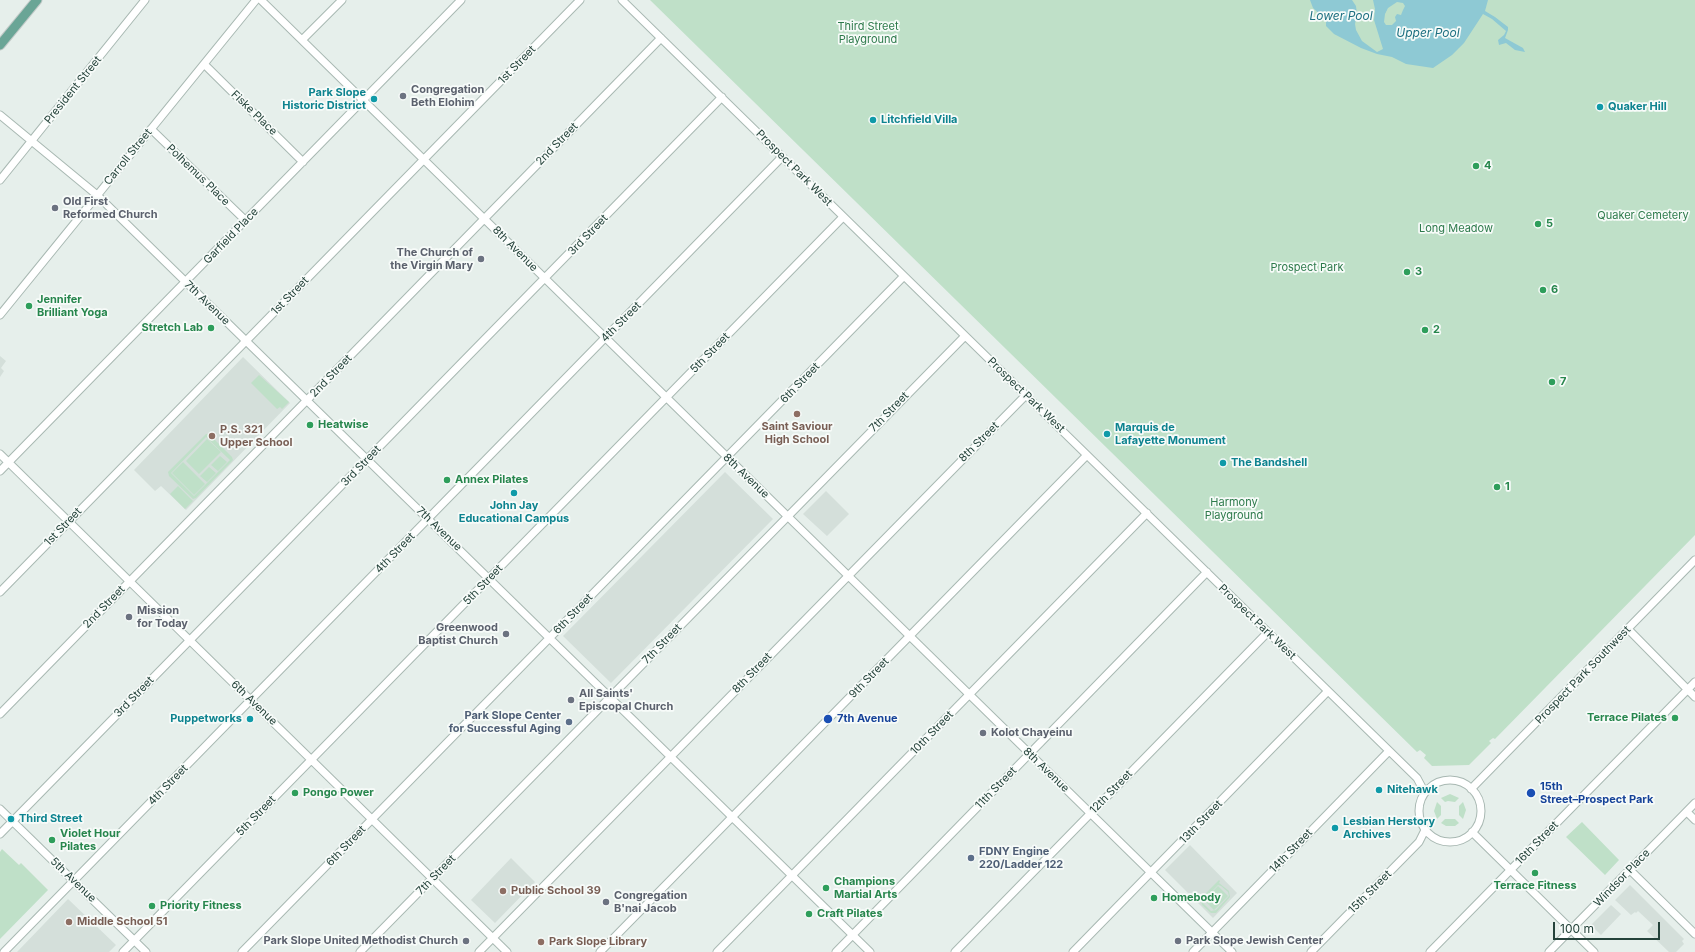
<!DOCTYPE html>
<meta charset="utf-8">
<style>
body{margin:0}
#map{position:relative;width:1695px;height:952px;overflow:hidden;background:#e6efeb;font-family:Inter,sans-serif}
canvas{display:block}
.scale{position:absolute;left:1553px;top:922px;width:107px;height:18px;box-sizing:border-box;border:2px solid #24423a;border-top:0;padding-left:5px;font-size:12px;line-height:14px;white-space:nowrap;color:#24423a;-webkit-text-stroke:3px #f7fbf9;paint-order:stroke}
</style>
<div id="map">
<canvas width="1695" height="952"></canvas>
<div class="scale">100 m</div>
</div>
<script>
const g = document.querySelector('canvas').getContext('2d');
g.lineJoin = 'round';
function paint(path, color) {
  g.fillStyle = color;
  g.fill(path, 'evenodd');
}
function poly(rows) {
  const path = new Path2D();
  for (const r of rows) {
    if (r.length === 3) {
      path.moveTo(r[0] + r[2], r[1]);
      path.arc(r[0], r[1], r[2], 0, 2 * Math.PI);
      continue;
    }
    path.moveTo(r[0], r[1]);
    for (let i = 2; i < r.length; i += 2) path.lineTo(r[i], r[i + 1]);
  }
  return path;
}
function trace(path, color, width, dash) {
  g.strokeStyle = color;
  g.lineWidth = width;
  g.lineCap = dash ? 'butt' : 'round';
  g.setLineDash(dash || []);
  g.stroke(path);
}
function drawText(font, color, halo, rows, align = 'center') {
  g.font = font + ' Inter,sans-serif';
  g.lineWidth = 3.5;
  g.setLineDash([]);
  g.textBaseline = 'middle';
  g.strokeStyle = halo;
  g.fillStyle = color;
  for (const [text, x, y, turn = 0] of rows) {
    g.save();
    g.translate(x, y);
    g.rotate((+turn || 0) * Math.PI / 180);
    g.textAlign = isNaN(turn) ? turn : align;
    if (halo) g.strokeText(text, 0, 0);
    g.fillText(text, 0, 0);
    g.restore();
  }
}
paint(poly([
 [0,356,6,361,1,368,4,371,0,377],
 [243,357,290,403,186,510,161,486,155,491,134,470],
 [725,472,773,519,611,683,563,636],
 [826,491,849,514,827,536,803,514],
 [1190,845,1237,893,1213,918,1165,870],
 [511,858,535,882,495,923,471,900],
 [1630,885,1684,939,1682,941,1684,944,1676,952,1669,952,1647,931,1653,925,1638,911,1636,913,1635,912,1631,915,1615,900],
 [68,899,116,945,109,952,17,952],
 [1611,905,1621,914,1601,935,1591,925]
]), '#d4dfda');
paint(poly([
 [650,0,1695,0,1695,535,1495,739,1493,738,1489,741,1491,743,1469,765,1432,766,1424,758,1426,755,1420,750,1417,752],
 [259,375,289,402,282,409,280,407,277,409,251,383],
 [206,434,209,434,232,457,233,460,196,498,193,499,169,476,168,472],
 [206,437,230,460,194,496,171,473],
 [207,439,221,452,199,474,186,461],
 [220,456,227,462,218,471,211,465],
 [183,462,205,484,194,495,172,473],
 [209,467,216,473,207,482,200,476],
 [178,486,193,501,185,509,170,494],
 [1450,794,1459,798,1455,802,1448,801,1445,802,1441,798],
 [1437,802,1441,806,1441,815,1437,819,1434,811],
 [1463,802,1466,810,1463,819,1459,815,1459,806],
 [1445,819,1455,819,1459,823,1455,826,1446,826,1441,823],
 [1582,822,1619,860,1605,875,1566,837],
 [2,849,19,865,21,863,48,890,0,939,0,852],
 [1219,880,1220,881,1219,883,1229,891,1230,897,1216,913,1211,913,1202,905,1201,902,1198,901],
 [1218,885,1221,886,1228,892,1229,896,1216,910,1211,911,1203,903,1203,900],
 [1218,886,1228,896,1214,910,1204,900]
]), '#bfe0c8');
paint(poly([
 [1310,0,1352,0,1356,6,1357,14,1355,24,1356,30,1362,41,1377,52,1383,49,1374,20,1375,9,1373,0,1488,0,1485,11,1495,17,1508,27,1508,30,1505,38,1523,48,1525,52,1515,50,1506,43,1499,45,1498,40,1504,35,1506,31,1492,19,1483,14,1464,43,1452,55,1433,68,1406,64,1392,57,1377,54,1361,48,1334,34,1326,26,1326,20,1313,8],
 [1397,2,1403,3,1405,6,1403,10,1401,15,1397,14,1395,17,1396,21,1392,25,1386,25,1384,22,1385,14,1388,8]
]), '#8ec9d4');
const minor = poly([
 [261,0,1232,952],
 [622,0,1417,778,1425,793],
 [302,40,342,0],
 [204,64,303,162],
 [0,115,97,195,870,952],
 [151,129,246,221],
 [0,180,145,0],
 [0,315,256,0],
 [0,454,507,952],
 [0,471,461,0],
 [0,592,580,0],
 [1628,629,1695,697],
 [0,714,661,38],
 [1450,811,31],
 [1471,789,1695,560],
 [0,809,146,952],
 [1687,812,1695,820],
 [1472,832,1594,952],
 [0,834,722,97],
 [1630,870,1695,934],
 [4,952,782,157],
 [123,952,843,217],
 [242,952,904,276],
 [360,952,965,336],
 [479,952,1026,395],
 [600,952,1087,455],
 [717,952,1147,513],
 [836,952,1207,572],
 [955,952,1268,632],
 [1073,952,1328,691],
 [1193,952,1389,751],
 [1311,952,1419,842,1425,830],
 [1430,952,1695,682],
 [1549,952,1695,803]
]);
const major = poly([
 [0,45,37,0]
]);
trace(minor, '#a8b8b2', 9);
trace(major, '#c2cac8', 11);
trace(minor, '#fff', 7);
trace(major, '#6aa596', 9);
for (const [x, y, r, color] of [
 [403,96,4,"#6b7280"],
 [374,99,4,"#0f9aa8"],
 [1600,107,4,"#0f9aa8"],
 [873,120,4,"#0f9aa8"],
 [1476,166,4,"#2e9e5b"],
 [55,208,4,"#6b7280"],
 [1538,224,4,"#2e9e5b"],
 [481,259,4,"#6b7280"],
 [1407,272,4,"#2e9e5b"],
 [1543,290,4,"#2e9e5b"],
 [29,306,4,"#2e9e5b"],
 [211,328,4,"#2e9e5b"],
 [1425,330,4,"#2e9e5b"],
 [1552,382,4,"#2e9e5b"],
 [797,414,4,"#8d6e63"],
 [310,425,4,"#2e9e5b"],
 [1107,434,4,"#0f9aa8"],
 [212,436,4,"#8d6e63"],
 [1223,463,4,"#0f9aa8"],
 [447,480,4,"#2e9e5b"],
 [1497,487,4,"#2e9e5b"],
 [514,493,4,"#0f9aa8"],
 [129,617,4,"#6b7280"],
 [506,634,4,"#6b7280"],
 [571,700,4,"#6b7280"],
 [1675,718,4,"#2e9e5b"],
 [250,719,4,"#0f9aa8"],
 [828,719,5,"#1a4fb4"],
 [569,722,4,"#5c6f8a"],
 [983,733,4,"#6b7280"],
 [1379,790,4,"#0f9aa8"],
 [295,793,4,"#2e9e5b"],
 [1531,793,5,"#1a4fb4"],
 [11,819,4,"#0f9aa8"],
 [1335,828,4,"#0f9aa8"],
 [52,840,4,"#2e9e5b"],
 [971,858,4,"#5c6f8a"],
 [1535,873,4,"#2e9e5b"],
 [826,888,4,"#2e9e5b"],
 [503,891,4,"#8d6e63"],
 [1154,898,4,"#2e9e5b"],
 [606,902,4,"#6b7280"],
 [152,906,4,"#2e9e5b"],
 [809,914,4,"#2e9e5b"],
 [69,922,4,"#8d6e63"],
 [466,941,4,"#6b7280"],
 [1178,941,4,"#6b7280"],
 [541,942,4,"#8d6e63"]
]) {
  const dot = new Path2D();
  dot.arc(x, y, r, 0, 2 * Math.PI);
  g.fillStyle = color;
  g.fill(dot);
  trace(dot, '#f7fbf9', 1.5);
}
drawText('11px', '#2d7a4b', '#f7fbf9', [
 ["Third Street",868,27],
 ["Playground",868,40],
 ["Quaker Cemetery",1643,216],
 ["Long Meadow",1456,229],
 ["Prospect Park",1307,268],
 ["Harmony",1234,503],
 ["Playground",1234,516]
]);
drawText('11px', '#24423a', '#f7fbf9', [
 ["1st Street",517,65,-46],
 ["President Street",73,90,-51],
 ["Fiske Place",254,113,44],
 ["2nd Street",557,144,-46],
 ["Carroll Street",128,157,-51],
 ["Prospect Park West",794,168,45],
 ["Polhemus Place",198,175,44],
 ["3rd Street",588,235,-46],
 ["Garfield Place",231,236,-46],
 ["8th Avenue",515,249,45],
 ["1st Street",290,296,-46],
 ["7th Avenue",207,303,44],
 ["4th Street",621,322,-45],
 ["5th Street",710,353,-46],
 ["2nd Street",331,376,-46],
 ["6th Street",800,383,-46],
 ["Prospect Park West",1026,395,44],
 ["7th Street",889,412,-46],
 ["8th Street",979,442,-45],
 ["3rd Street",361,466,-46],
 ["8th Avenue",746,476,44],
 ["1st Street",63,527,-46],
 ["7th Avenue",439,529,44],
 ["4th Street",395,553,-46],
 ["5th Street",483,585,-46],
 ["2nd Street",104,607,-46],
 ["6th Street",573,614,-46],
 ["Prospect Park West",1257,622,44],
 ["7th Street",662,644,-46],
 ["8th Street",752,673,-46],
 ["Prospect Park Southwest",1583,675,-46],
 ["9th Street",869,678,-46],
 ["3rd Street",134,697,-46],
 ["6th Avenue",254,703,44],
 ["10th Street",932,733,-46],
 ["8th Avenue",1046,770,44],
 ["4th Street",168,785,-46],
 ["11th Street",996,788,-46],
 ["12th Street",1111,792,-46],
 ["5th Street",256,816,-46],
 ["13th Street",1201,822,-46],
 ["16th Street",1537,843,-46],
 ["6th Street",346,846,-46],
 ["14th Street",1291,851,-46],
 ["7th Street",436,875,-46],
 ["Windsor Place",1622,878,-46],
 ["5th Avenue",73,880,44],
 ["15th Street",1370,892,-45]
]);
drawText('bold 11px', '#5b616d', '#f7fbf9', [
 ["Congregation",411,90],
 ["Beth Elohim",411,103],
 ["Old First",63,202],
 ["Reformed Church",63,215],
 ["The Church of",473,253,"right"],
 ["the Virgin Mary",473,266,"right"],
 ["Mission",137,611],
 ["for Today",137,624],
 ["Greenwood",498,628,"right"],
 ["Baptist Church",498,641,"right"],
 ["All Saints'",579,694],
 ["Episcopal Church",579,707],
 ["Kolot Chayeinu",991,733],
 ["Congregation",614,896],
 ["B'nai Jacob",614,909],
 ["Park Slope United Methodist Church",458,941,"right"],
 ["Park Slope Jewish Center",1186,941]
], 'left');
drawText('bold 11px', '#0d838f', '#f7fbf9', [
 ["Park Slope",366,93,"right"],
 ["Historic District",366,106,"right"],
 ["Quaker Hill",1608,107],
 ["Litchfield Villa",881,120],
 ["Marquis de",1115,428],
 ["Lafayette Monument",1115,441],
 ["The Bandshell",1231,463],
 ["John Jay",514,506,"center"],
 ["Educational Campus",514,519,"center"],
 ["Puppetworks",242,719,"right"],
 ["Nitehawk",1387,790],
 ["Third Street",19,819],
 ["Lesbian Herstory",1343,822],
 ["Archives",1343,835]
], 'left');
drawText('bold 11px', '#27864d', '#f7fbf9', [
 ["4",1484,166],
 ["5",1546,224],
 ["3",1415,272],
 ["6",1551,290],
 ["Jennifer",37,300],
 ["Brilliant Yoga",37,313],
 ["Stretch Lab",203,328,"right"],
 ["2",1433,330],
 ["7",1560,382],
 ["Heatwise",318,425],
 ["Annex Pilates",455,480],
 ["1",1505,487],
 ["Terrace Pilates",1667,718,"right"],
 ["Pongo Power",303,793],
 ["Violet Hour",60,834],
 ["Pilates",60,847],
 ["Champions",834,882],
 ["Martial Arts",834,895],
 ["Terrace Fitness",1535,886,"center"],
 ["Homebody",1162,898],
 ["Priority Fitness",160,906],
 ["Craft Pilates",817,914]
], 'left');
drawText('bold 11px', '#785e54', '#f7fbf9', [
 ["Saint Saviour",797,427,"center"],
 ["High School",797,440,"center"],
 ["P.S. 321",220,430],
 ["Upper School",220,443],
 ["Public School 39",511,891],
 ["Middle School 51",77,922],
 ["Park Slope Library",549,942]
], 'left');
drawText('bold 11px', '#4e5e75', '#f7fbf9', [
 ["Park Slope Center",561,716],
 ["for Successful Aging",561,729],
 ["FDNY Engine",979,852,"left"],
 ["220/Ladder 122",979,865,"left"]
], 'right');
drawText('bold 11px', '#164399', '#f7fbf9', [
 ["7th Avenue",837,719],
 ["15th",1540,787],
 ["Street–Prospect Park",1540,800]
], 'left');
drawText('italic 12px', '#1c6f80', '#f7fbf9', [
 ["Lower Pool",1341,16],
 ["Upper Pool",1428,33]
]);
</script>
